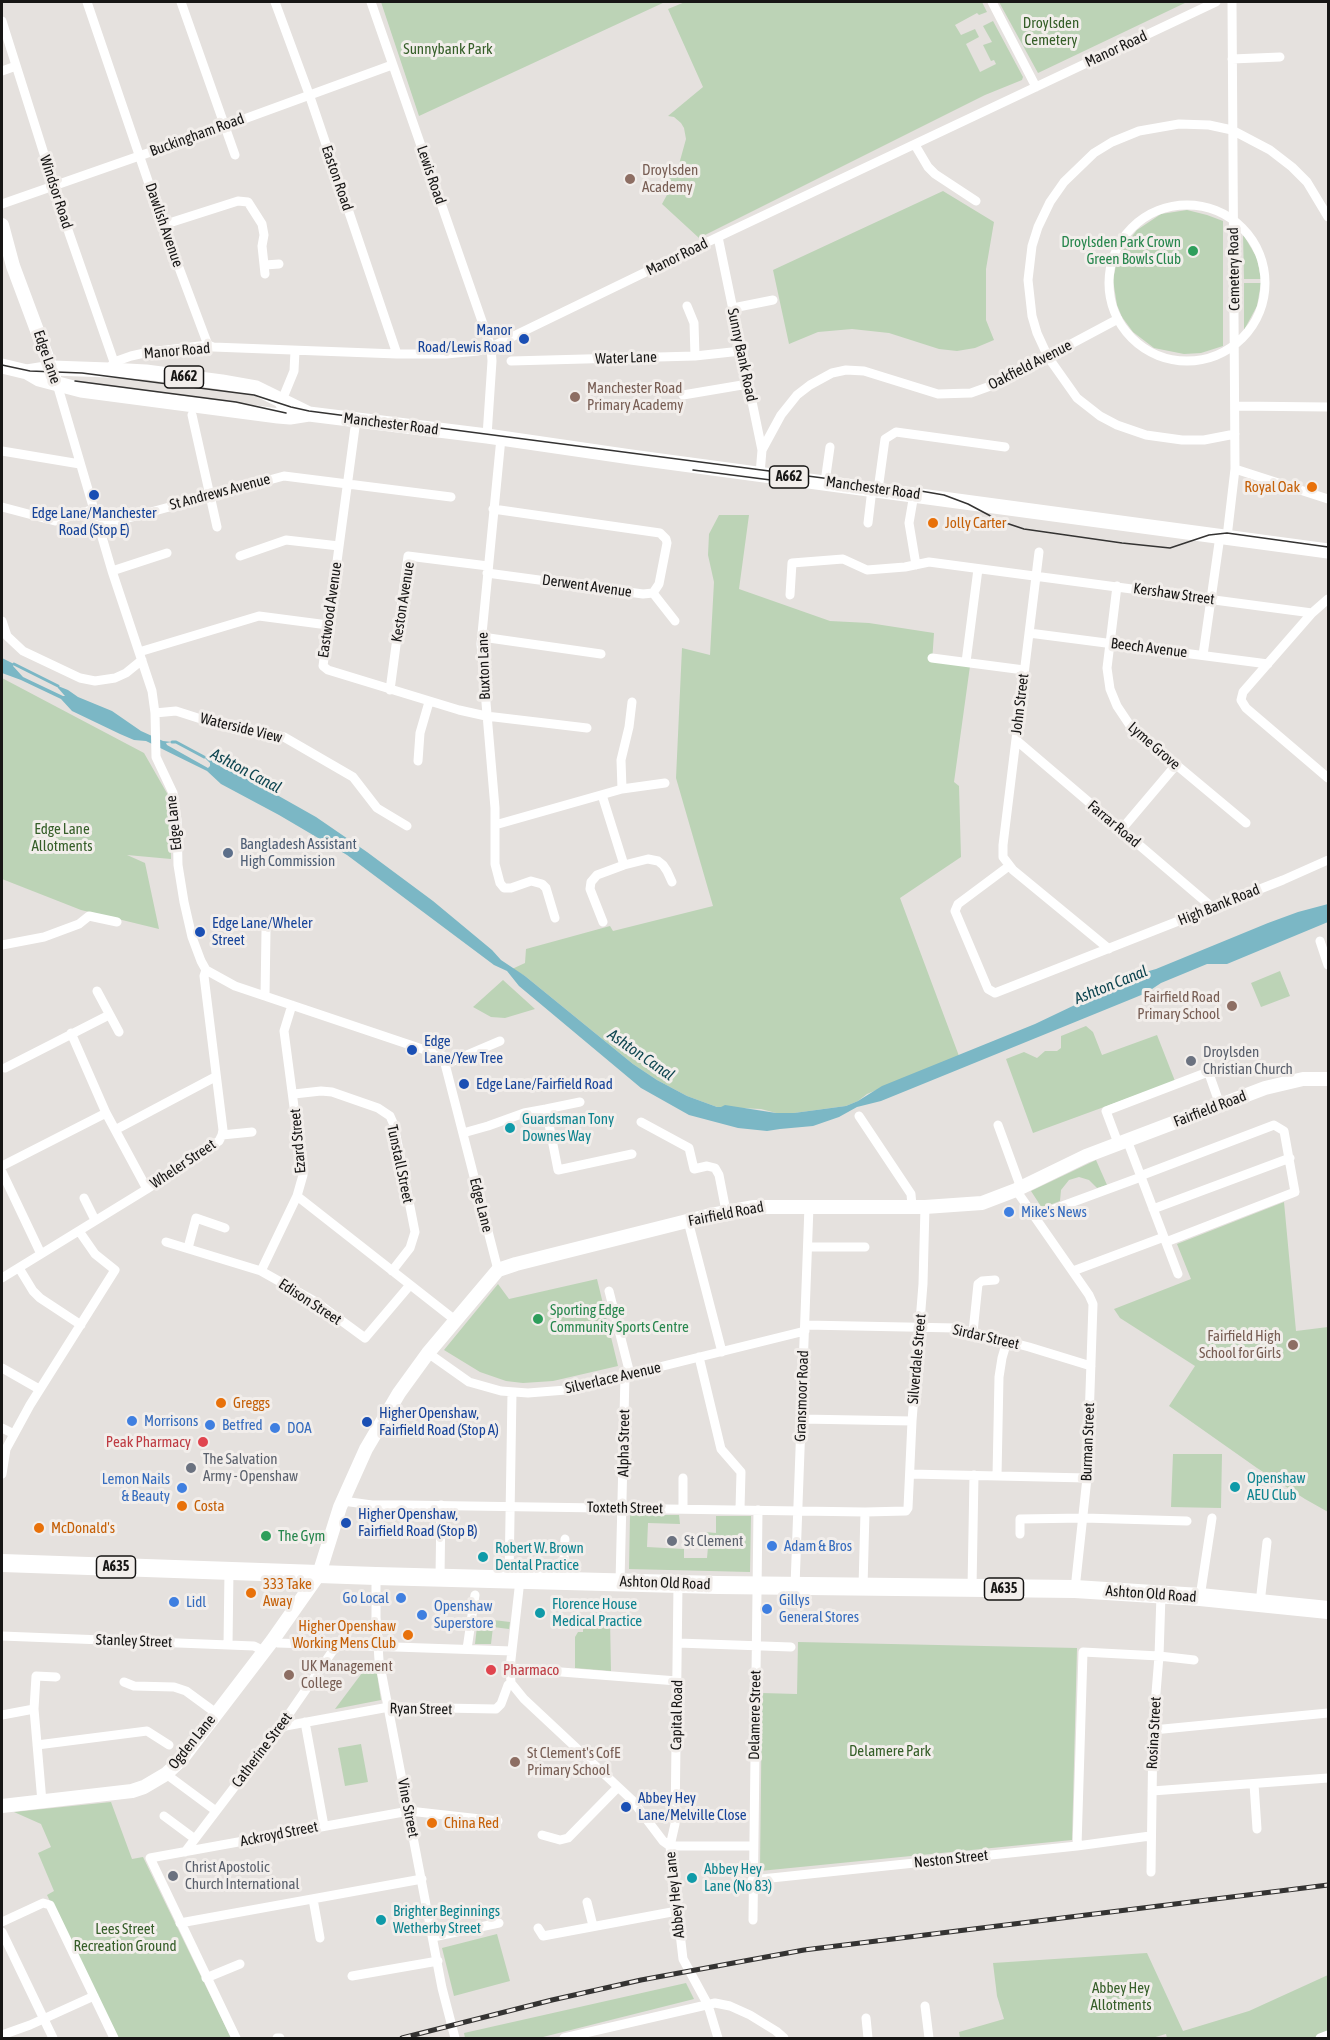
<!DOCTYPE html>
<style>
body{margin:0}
#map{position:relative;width:1330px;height:2040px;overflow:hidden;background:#e5e1de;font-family:"Asap Condensed",sans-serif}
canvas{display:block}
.frame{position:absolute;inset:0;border:3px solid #171615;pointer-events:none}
</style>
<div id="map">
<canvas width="1330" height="2040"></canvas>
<div class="frame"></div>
</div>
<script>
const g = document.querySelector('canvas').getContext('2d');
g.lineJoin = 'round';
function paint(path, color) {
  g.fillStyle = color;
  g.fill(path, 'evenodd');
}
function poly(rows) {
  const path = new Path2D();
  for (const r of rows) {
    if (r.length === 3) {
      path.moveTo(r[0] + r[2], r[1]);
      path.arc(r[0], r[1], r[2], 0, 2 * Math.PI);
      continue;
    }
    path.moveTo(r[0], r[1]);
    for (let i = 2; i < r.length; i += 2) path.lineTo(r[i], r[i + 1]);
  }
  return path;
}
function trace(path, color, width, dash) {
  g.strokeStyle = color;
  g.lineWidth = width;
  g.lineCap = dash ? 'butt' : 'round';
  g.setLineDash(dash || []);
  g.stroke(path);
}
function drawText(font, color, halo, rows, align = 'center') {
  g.font = font + ' "Asap Condensed",sans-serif';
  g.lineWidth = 6;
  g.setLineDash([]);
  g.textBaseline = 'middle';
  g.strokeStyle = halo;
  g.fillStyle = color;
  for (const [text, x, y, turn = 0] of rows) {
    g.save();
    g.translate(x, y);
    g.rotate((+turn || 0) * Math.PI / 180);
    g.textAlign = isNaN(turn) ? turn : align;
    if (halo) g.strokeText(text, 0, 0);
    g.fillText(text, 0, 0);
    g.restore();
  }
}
paint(poly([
 [381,2,665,2,419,116],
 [685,2,982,2,987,12,979,15,977,13,955,25,961,35,975,29,979,37,966,44,980,72,996,64,994,60,991,61,983,45,992,42,983,26,993,21,1023,77,1022,80,985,95,699,238,662,204,668,193,669,177,678,168,686,139,684,128,681,123,674,117,668,116,703,87,668,9],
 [999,2,1187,2,1038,73],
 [943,191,994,222,986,269,986,320,994,340,975,348,957,351,939,349,889,333,852,329,818,332,789,344,773,270],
 [1187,210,1207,215,1223,221,1223,346,1201,353,1184,354,1154,348,1133,332,1122,317,1117,305,1113,280,1116,265,1122,249,1137,230,1161,214],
 [1243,234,1257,258,1261,279,1244,279],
 [1244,283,1261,283,1257,306,1244,330],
 [719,515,749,515,739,589,830,621,869,623,934,633,932,662,970,666,954,782,959,786,961,857,900,898,959,1056,867,1094,858,1101,846,1106,794,1113,776,1113,761,1109,717,1107,687,1096,657,1080,633,1064,525,976,512,969,525,963,526,949,610,926,613,931,713,906,676,778,682,648,710,655,714,582,708,555,709,534],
 [2,678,144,753,168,795,170,810,171,859,127,855,145,863,159,929,81,910,2,879],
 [1280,971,1290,996,1261,1007,1251,983],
 [503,980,535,1009,505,1018,491,1017,473,1007],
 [1086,1026,1093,1032,1102,1055,1157,1035,1175,1081,1033,1133,1006,1059,1024,1052,1037,1058,1045,1051,1057,1051,1061,1048,1061,1036],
 [1096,1160,1107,1185,1097,1188,1089,1180,1079,1177,1069,1180,1061,1190,1060,1201,1042,1208,1031,1191],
 [1284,1202,1296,1331,1328,1327,1328,1512,1305,1499,1257,1468,1169,1406,1195,1366,1120,1318,1114,1309,1191,1279,1177,1244],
 [597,1279,618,1366,553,1381,523,1383,506,1381,480,1372,444,1350,498,1284,509,1299],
 [1173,1454,1222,1454,1221,1508,1171,1507],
 [630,1515,679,1515,680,1524,648,1523,647,1547,684,1549,684,1558,707,1558,708,1547,704,1547,705,1532,716,1533,716,1516,751,1516,750,1572,629,1569],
 [485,1619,510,1622,509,1629,493,1627,491,1644,475,1644,477,1627,484,1628],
 [575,1619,610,1619,611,1671,575,1668,575,1637,578,1632,583,1632,583,1625,576,1623],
 [798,1642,1077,1648,1072,1840,760,1871,762,1693,797,1694],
 [371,1661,375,1661,381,1700,335,1709],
 [361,1744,368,1782,345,1786,338,1748],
 [111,1802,132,1859,143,1857,231,2038,117,2038,47,1895,54,1891,38,1853,51,1847,41,1824,14,1812],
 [497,1934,510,1981,454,1996,442,1948],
 [1147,1953,1183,2031,1249,2011,1328,1975,1328,2038,1167,2038,1166,2034,1152,2038,960,2038,959,2032,1004,2019,997,1996,993,1963],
 [686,1983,694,1999,539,2038,465,2038,464,2033]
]), '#bcd3b6');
paint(poly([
 [2,658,14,664,13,666,23,677,63,696,65,696,58,688,58,686,68,690,78,697,112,711,141,731,163,741,172,742,166,743,167,745,208,768,210,766,210,763,204,757,218,763,224,769,238,773,316,817,367,852,433,901,492,950,501,960,525,976,633,1064,657,1080,687,1096,717,1107,721,1107,725,1105,776,1113,794,1113,846,1106,858,1101,882,1086,1035,1024,1142,973,1156,969,1268,923,1298,912,1328,904,1328,922,1227,964,1207,964,1161,983,1146,993,1134,998,913,1088,881,1101,857,1107,839,1117,813,1126,780,1129,767,1131,738,1128,689,1115,641,1088,519,986,507,971,494,965,347,855,279,815,221,784,207,771,146,741,134,740,120,734,72,711,61,699,21,680,2,673]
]), '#7bb7c5');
trace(poly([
 [14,664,58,686],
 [172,742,176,742,204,757]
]), '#7bb7c5', 3);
trace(poly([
 [87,2,163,225,208,345],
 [181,2,235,155],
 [275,2,309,94,397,354],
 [371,2,491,347,492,361,487,436],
 [992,2,1036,87],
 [2,21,69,233,114,362],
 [1232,59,1280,57],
 [2,71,16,66],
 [915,145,928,167,935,174,976,201],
 [2,204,225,126,392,65],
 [1187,283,78],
 [163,225,238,201,248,202,262,224,264,235,262,246,265,274],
 [718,237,762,450,760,474],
 [265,265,279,264],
 [687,306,694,323,695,356],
 [733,308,773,300],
 [511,361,695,356,741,351],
 [109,370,114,362,131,356,149,352,208,345,213,347,397,354,446,354,478,351,491,347,718,237,1216,2],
 [57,384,112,571,152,691,155,713,156,757,173,793,177,820,178,865,184,902,192,937,201,961,206,970,235,986,443,1056,498,1270],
 [683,395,748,384],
 [280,405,294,371,295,351],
 [1235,406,1328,407],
 [192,415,217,527],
 [356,420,323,666,328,670,459,710,486,716,587,728],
 [1235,434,1204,440,1182,440,1146,435,1117,425,1100,416,1077,398,1048,357,1037,333,1032,316,1028,280,1032,246,1038,227,1050,202,1064,182,1094,153,1112,142,1139,131,1179,124,1209,125,1232,130,1270,150,1292,167,1307,182,1328,217],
 [501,438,481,644,495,808,495,864,500,883,504,888,511,888,531,881,542,884,546,888,555,918],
 [762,450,781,415,797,395,810,385,832,373,846,370,864,371,938,394,971,393,996,384,1118,319],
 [2,451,80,464],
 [1235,469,1328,499],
 [825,482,830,447],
 [878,490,885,439,896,432,1005,447],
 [914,494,909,523,916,565],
 [2,507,55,521,94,509],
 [493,509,660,533,666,539,667,543,659,584,653,593],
 [868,523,872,489],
 [99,526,284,476,451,497],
 [1227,537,1235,469,1232,2],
 [1039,552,1003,845,1003,857,1013,870,1109,949],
 [240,556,286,540,339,546],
 [112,571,167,553],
 [487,573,643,594,653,593,675,621],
 [1117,586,1107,668,1110,689,1117,706,1131,727,1246,823],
 [790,595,792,563,843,559,867,570,905,567,929,562,1312,613],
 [1328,599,1312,613,1243,692,1241,700,1246,708,1328,778],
 [2,621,7,636,23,651,80,678,95,681,115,678,126,673,142,660],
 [1029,633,1268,664],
 [482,637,601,654],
 [139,652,259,616,328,625],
 [1203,655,1220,536],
 [932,658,1024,670],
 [966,662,978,569],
 [390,690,408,556,488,566],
 [155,713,176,711,201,719,284,737,353,777,377,808,407,826],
 [1016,740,1213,908],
 [418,761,420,733,429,702],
 [622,789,621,760,629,727,632,702],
 [602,795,624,865],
 [495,825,622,789,665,783],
 [1121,830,1176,765],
 [1009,866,958,904,955,911,988,989,995,993,1283,880,1328,860],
 [603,922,590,889,591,882,597,875,624,865,648,859,658,861,663,865,667,871,672,882],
 [1320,941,1328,965],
 [2,945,44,937,79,924,89,916,117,922],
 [97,991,119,1032],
 [265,996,266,931],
 [71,1033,106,1113,147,1189],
 [446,1064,500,1041],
 [5,1068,109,1015],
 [1207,1068,1220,1105],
 [294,1094,321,1091,332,1092,378,1108,390,1116,394,1125,415,1232,410,1248,392,1271],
 [546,1109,580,1102],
 [859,1116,911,1194,912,1206],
 [641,1122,689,1148,694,1169,707,1166,715,1168,719,1175,726,1211],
 [998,1125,1021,1188],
 [115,1130,215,1077],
 [463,1133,488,1126,524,1113,546,1109,558,1170,632,1154],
 [222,1135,252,1132],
 [1127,1140,1178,1274],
 [1118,1143,1106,1111,1208,1072],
 [2,1166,106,1113],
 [2,1172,41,1254],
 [1140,1176,1274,1125,1284,1131,1295,1192,1166,1242],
 [1016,1190,1089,1295,1093,1304,1087,1478,1075,1589],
 [297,1196,455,1320],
 [84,1198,95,1220],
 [1153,1209,1290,1158],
 [1035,1216,1141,1177],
 [688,1221,722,1352],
 [166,1242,261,1271,316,1302,365,1338,410,1285],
 [809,1247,865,1247],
 [188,1248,196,1218,225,1228],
 [19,1268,33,1291,40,1298,81,1325],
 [261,1271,297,1196,303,1175,284,1031,292,1005],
 [1073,1271,1164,1237],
 [2,1278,147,1189,219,1141,222,1135,223,1130,204,976,206,970],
 [609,1291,630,1374],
 [805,1325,956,1328,1029,1347,1091,1366],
 [973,1332,978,1284,982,1281,995,1280],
 [428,1353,469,1382,501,1391,528,1393,566,1390,805,1331],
 [699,1357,721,1449,741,1472,740,1509],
 [2,1368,39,1389],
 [801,1419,912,1421],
 [2,1428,14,1434],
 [2,1474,6,1449,30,1405,115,1270,95,1254,79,1231],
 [910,1474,1087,1478],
 [997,1476,999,1377,1002,1358,1007,1341],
 [343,1501,372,1505,403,1505,865,1512,906,1511,908,1508,912,1421,923,1284,925,1207],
 [683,1508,683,1478],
 [1020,1534,1020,1519,1084,1518,1187,1521],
 [376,1576,376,1617,379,1660,442,1988,455,2038],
 [440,1577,441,1505],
 [509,1579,512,1392],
 [520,1580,510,1668,511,1683,524,1699,632,1800,663,1841,670,1846],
 [563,1580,565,1539],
 [620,1582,625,1375],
 [678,1584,675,1824,670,1846,671,1856,683,1959,708,2005,718,2038],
 [795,1586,809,1206],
 [863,1587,865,1512],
 [972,1588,974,1475],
 [1200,1597,1212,1518],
 [1260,1603,1267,1542],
 [2,1636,254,1646,264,1651],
 [272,1641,278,1643,512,1651],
 [678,1643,791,1647],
 [228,1645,229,1571],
 [467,1649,475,1595],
 [510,1668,677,1681],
 [124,1682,134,1686,174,1687,186,1691,216,1713],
 [2,1715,34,1709],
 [305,1722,324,1826],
 [280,1727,389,1707,496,1709,501,1704,508,1685,511,1683],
 [1153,1730,1328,1713],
 [37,1745,147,1731,169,1745],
 [166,1774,216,1811],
 [1254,1784,1257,1829],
 [1152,1791,1328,1778],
 [42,1802,34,1709,36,1676,56,1677],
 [164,1816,195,1839],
 [542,1835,560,1840,568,1838,618,1787],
 [670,1846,753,1846],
 [1077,1846,1083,1652,1159,1656,1194,1660],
 [185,1852,280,1727,336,1646],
 [1151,1872,1153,1730,1159,1656,1161,1595],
 [752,1880,1077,1846,1150,1836],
 [313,1899,320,1938],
 [587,1902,593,1926],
 [753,1920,758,1510],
 [2,1922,43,1903,50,1905,114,2038],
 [180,1923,422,1879],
 [538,1928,543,1936,677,1911],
 [2,1932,53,2038],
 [433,1937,499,1923],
 [352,1976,438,1961],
 [206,1978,240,1964],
 [925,2006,929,2038],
 [866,2018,868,2038],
 [2,2035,30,2025,94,1996],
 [236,2038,150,1858,409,1811,498,1821],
 [277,2038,280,2038],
 [564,2038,715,2003,730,2006,750,2015,776,2031,784,2038],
 [1320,2038,1328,2035]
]), '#fff', 9);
trace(poly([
 [2,225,13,266,54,376],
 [2,1806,132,1791,144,1787,166,1774,181,1760,272,1641,319,1574,340,1507,366,1449,399,1393,428,1353,498,1270,516,1264,711,1215,754,1207,925,1207,982,1203,1016,1190,1086,1156,1265,1088,1303,1079,1328,1079]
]), '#fff', 14);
trace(poly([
 [2,366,27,372,39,379,81,390,278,416,290,417,309,414,487,436,631,457,1328,551],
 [27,372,52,368,109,370,146,372,222,382,256,388,309,414]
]), '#fff', 15);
trace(poly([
 [2,1563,376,1576,718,1585,1075,1589,1200,1597,1328,1610]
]), '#fff', 18);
trace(poly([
 [2,365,30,371,82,373,254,395,291,407,309,411,915,490,944,495,968,504,1000,521,1024,529,1122,543,1170,548,1209,535,1227,533,1328,547],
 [75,381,236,402,286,413],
 [693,470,794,483]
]), '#343332', 1.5);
const rail = poly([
 [402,2038,552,2000,641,1980,804,1950,1328,1885]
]);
trace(rail, '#343332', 5);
trace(rail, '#f2eeeb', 3, [9]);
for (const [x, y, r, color] of [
 [630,179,6,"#8d6e63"],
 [1193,251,6,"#2e9e5b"],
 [524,339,6,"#1a4fb4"],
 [575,397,6,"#8d6e63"],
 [1312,487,6,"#e8710a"],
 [94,495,6,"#1a4fb4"],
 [933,523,6,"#e8710a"],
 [228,853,6,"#5c6f8a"],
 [200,932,6,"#1a4fb4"],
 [1232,1006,6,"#8d6e63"],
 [412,1050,6,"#1a4fb4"],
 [1191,1061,6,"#6b7280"],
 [464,1084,6,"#1a4fb4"],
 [510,1128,6,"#0f9aa8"],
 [1009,1212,6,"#3f7fe0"],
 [538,1319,6,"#2e9e5b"],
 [1293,1345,6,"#8d6e63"],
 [221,1403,6,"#e8710a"],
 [132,1421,6,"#3f7fe0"],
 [367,1422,6,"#1a4fb4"],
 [210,1425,6,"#3f7fe0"],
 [275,1428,6,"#3f7fe0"],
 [203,1442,6,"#e0444e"],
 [191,1468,6,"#6b7280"],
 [1235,1487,6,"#0f9aa8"],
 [182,1488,6,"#3f7fe0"],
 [182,1506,6,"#e8710a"],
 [346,1523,6,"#1a4fb4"],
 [39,1528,6,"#e8710a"],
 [266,1536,6,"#2e9e5b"],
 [672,1541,6,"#6b7280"],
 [772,1546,6,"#3f7fe0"],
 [483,1557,6,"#0f9aa8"],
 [251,1593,6,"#e8710a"],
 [401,1598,6,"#3f7fe0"],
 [174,1602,6,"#3f7fe0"],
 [767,1609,6,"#3f7fe0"],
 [540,1613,6,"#0f9aa8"],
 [422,1615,6,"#3f7fe0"],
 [408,1635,6,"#e8710a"],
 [491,1670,6,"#e0444e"],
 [289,1675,6,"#8d6e63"],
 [515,1762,6,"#8d6e63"],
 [626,1807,6,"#1a4fb4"],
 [432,1823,6,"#e8710a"],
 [173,1876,6,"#6b7280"],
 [692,1878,6,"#0f9aa8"],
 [381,1920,6,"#0f9aa8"]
]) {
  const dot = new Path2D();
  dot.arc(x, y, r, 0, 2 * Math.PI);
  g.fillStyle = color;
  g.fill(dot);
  trace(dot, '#f2eeeb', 2);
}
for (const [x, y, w] of [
 [184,377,39],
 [789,477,39],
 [116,1567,39],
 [1004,1589,39]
]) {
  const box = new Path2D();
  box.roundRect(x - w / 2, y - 11, w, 22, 4.5);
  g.fillStyle = '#f2eeeb';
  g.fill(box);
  trace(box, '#171615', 1.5);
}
drawText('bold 14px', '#171615', null, [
 ["A662",184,377],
 ["A662",789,477],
 ["A635",116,1567],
 ["A635",1004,1589]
]);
drawText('15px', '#355e28', '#f2eeeb', [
 ["Droylsden",1051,23],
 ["Cemetery",1051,40],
 ["Sunnybank Park",448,49],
 ["Edge Lane",62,829],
 ["Allotments",62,846],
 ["Delamere Park",890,1751],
 ["Lees Street",125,1929],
 ["Recreation Ground",125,1946],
 ["Abbey Hey",1121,1988],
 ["Allotments",1121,2005]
]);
drawText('15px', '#171615', '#f2eeeb', [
 ["Manor Road",1116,49,-25],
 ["Buckingham Road",197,135,-20],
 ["Lewis Road",431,175,71],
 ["Easton Road",337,178,71],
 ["Windsor Road",56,192,72],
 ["Dawlish Avenue",164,225,71],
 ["Manor Road",677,257,-26],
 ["Cemetery Road",1234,269,-91],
 ["Manor Road",177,351,-5],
 ["Sunny Bank Road",742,355,78],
 ["Edge Lane",47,357,71],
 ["Water Lane",626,358,-2],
 ["Oakfield Avenue",1030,365,-27],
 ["Manchester Road",391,424,7],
 ["Manchester Road",873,488,8],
 ["St Andrews Avenue",220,492,-15],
 ["Derwent Avenue",587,586,8],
 ["Kershaw Street",1174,594,8],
 ["Keston Avenue",403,602,-81],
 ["Eastwood Avenue",330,610,-82],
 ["Beech Avenue",1149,648,7],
 ["Buxton Lane",484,666,-92],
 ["John Street",1020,704,-83],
 ["Waterside View",241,728,14],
 ["Lyme Grove",1154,746,41],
 ["Edge Lane",174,823,-96],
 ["Farrar Road",1114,824,40],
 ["High Bank Road",1219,905,-22],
 ["Fairfield Road",1210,1109,-21],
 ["Ezard Street",298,1141,-95],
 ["Wheler Street",183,1164,-34],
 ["Tunstall Street",400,1164,78],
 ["Edge Lane",481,1205,76],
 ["Fairfield Road",726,1214,-11],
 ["Edison Street",310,1302,33],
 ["Sirdar Street",986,1337,13],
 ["Silverdale Street",917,1359,-85],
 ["Silverlace Avenue",613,1378,-13],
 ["Gransmoor Road",802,1396,-88],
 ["Burman Street",1088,1442,-88],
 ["Alpha Street",624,1443,-89],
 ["Toxteth Street",625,1508,1],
 ["Ashton Old Road",665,1583,2],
 ["Ashton Old Road",1151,1594,4],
 ["Stanley Street",134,1641,2],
 ["Ryan Street",421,1709,1],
 ["Capital Road",677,1715,-89],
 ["Delamere Street",755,1715,-89],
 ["Rosina Street",1154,1733,-87],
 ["Ogden Lane",192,1742,-51],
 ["Catherine Street",262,1750,-53],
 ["Vine Street",408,1808,79],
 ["Ackroyd Street",279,1834,-11],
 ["Neston Street",951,1859,-6],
 ["Abbey Hey Lane",675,1895,-96]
]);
drawText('15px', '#785e54', '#f2eeeb', [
 ["Droylsden",642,170],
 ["Academy",642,187],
 ["Manchester Road",587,388],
 ["Primary Academy",587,405],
 ["Fairfield Road",1220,997,"right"],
 ["Primary School",1220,1014,"right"],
 ["Fairfield High",1281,1336,"right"],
 ["School for Girls",1281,1353,"right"],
 ["UK Management",301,1666],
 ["College",301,1683],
 ["St Clement's CofE",527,1753],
 ["Primary School",527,1770]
], 'left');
drawText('15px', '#27864d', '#f2eeeb', [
 ["Droylsden Park Crown",1181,242,"right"],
 ["Green Bowls Club",1181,259,"right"],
 ["Sporting Edge",550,1310],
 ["Community Sports Centre",550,1327],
 ["The Gym",278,1536]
], 'left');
drawText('15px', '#164399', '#f2eeeb', [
 ["Manor",512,330,"right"],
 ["Road/Lewis Road",512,347,"right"],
 ["Edge Lane/Manchester",94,513,"center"],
 ["Road (Stop E)",94,530,"center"],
 ["Edge Lane/Wheler",212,923],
 ["Street",212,940],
 ["Edge",424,1041],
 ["Lane/Yew Tree",424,1058],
 ["Edge Lane/Fairfield Road",476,1084],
 ["Higher Openshaw,",379,1413],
 ["Fairfield Road (Stop A)",379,1430],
 ["Higher Openshaw,",358,1514],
 ["Fairfield Road (Stop B)",358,1531],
 ["Abbey Hey",638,1798],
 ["Lane/Melville Close",638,1815]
], 'left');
drawText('15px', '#c56008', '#f2eeeb', [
 ["Royal Oak",1300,487,"right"],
 ["Jolly Carter",945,523],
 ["Greggs",233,1403],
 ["Costa",194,1506],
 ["McDonald's",51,1528],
 ["333 Take",263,1584],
 ["Away",263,1601],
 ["Higher Openshaw",396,1626,"right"],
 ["Working Mens Club",396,1643,"right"],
 ["China Red",444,1823]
], 'left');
drawText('15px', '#4e5e75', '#f2eeeb', [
 ["Bangladesh Assistant",240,844],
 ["High Commission",240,861]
], 'left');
drawText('15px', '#5b616d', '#f2eeeb', [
 ["Droylsden",1203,1052],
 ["Christian Church",1203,1069],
 ["The Salvation",203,1459],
 ["Army - Openshaw",203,1476],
 ["St Clement",684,1541],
 ["Christ Apostolic",185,1867],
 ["Church International",185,1884]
], 'left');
drawText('15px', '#0d838f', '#f2eeeb', [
 ["Guardsman Tony",522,1119],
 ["Downes Way",522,1136],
 ["Openshaw",1247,1478],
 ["AEU Club",1247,1495],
 ["Robert W. Brown",495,1548],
 ["Dental Practice",495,1565],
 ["Florence House",552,1604],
 ["Medical Practice",552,1621],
 ["Abbey Hey",704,1869],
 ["Lane (No 83)",704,1886],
 ["Brighter Beginnings",393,1911],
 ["Wetherby Street",393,1928]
], 'left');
drawText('15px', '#366cbe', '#f2eeeb', [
 ["Mike's News",1021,1212],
 ["Morrisons",144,1421],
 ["Betfred",222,1425],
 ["DOA",287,1428],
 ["Lemon Nails",170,1479,"right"],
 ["& Beauty",170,1496,"right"],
 ["Adam & Bros",784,1546],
 ["Go Local",389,1598,"right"],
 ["Gillys",779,1600],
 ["General Stores",779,1617],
 ["Lidl",186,1602],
 ["Openshaw",434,1606],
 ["Superstore",434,1623]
], 'left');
drawText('15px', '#be3a42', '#f2eeeb', [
 ["Peak Pharmacy",191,1442],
 ["Pharmaco",503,1670,"left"]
], 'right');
drawText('italic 16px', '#0e4550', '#f2eeeb', [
 ["Ashton Canal",246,771,28],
 ["Ashton Canal",1111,985,-22],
 ["Ashton Canal",641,1055,35]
]);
</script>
